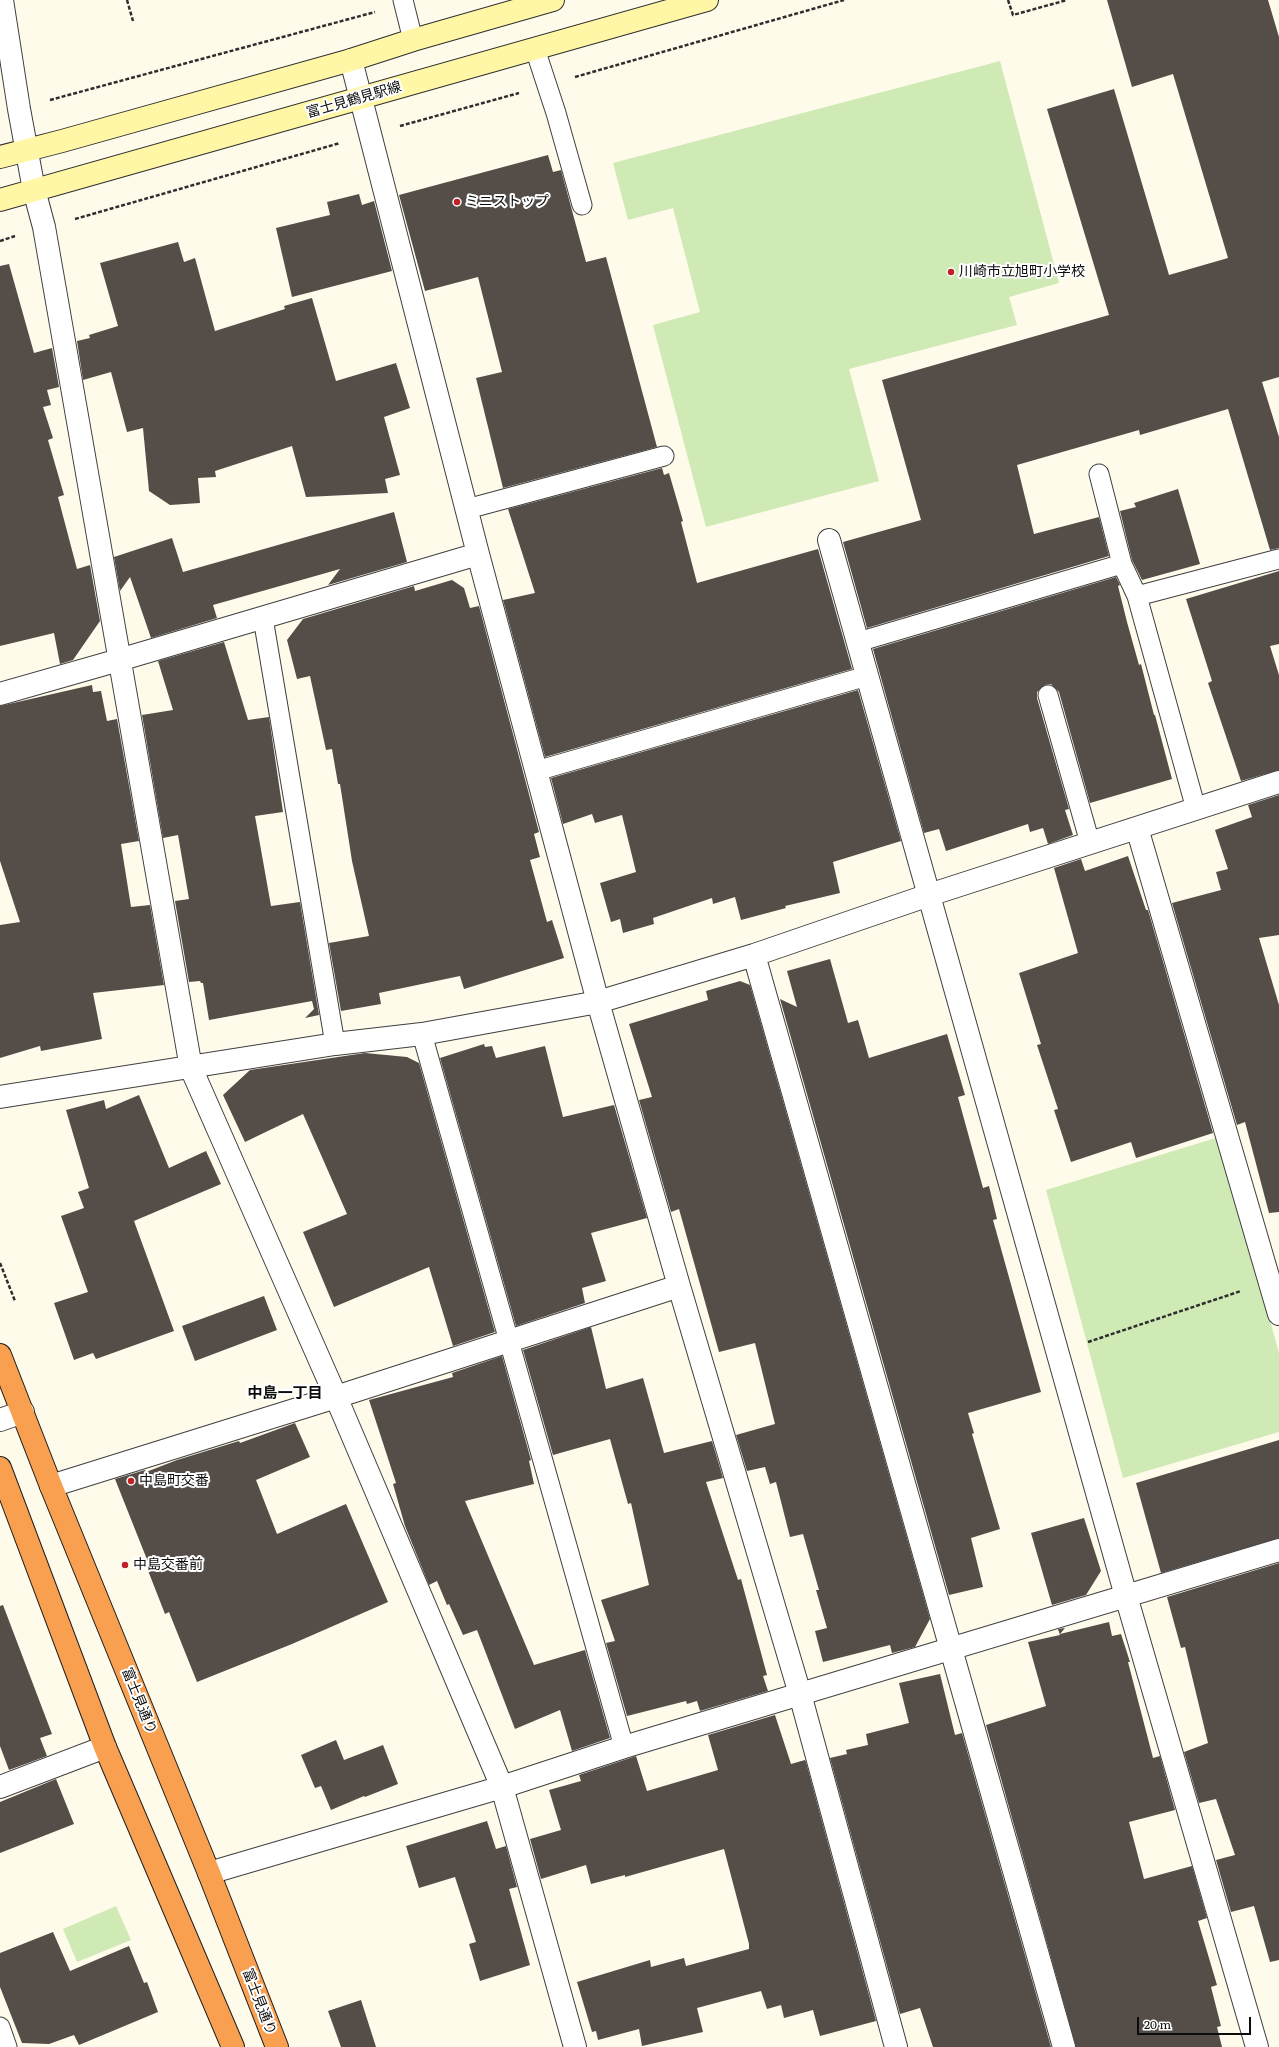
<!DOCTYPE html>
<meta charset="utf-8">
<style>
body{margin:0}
#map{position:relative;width:1279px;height:2047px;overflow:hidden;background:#fffbeb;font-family:Literata,serif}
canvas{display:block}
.scale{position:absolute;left:1137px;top:2017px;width:114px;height:18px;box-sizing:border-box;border:2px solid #0c0c0c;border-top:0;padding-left:5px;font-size:12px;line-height:14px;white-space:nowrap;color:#0c0c0c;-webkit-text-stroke:3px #fff;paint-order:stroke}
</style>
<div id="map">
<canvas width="1279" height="2047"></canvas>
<div class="scale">20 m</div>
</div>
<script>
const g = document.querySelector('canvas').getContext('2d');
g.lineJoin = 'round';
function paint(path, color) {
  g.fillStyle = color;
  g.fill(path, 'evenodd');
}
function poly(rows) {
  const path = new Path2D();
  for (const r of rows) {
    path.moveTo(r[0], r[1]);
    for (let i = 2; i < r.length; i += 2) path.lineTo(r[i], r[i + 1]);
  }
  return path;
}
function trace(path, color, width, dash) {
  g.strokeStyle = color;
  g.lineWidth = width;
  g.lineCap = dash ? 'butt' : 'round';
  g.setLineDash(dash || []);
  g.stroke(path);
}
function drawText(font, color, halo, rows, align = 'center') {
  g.font = font + ' Literata,"Noto Sans JP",serif';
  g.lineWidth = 4;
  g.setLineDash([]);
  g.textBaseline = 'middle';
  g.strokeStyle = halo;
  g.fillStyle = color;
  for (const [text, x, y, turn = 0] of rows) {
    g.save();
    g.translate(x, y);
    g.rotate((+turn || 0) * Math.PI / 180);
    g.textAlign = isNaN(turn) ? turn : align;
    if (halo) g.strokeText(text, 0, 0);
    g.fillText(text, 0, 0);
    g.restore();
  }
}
paint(poly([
 [1000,61,1059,283,1009,297,1017,325,849,369,879,481,706,527,653,325,700,312,673,208,628,220,613,163],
 [1219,1137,1279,1353,1279,1432,1123,1478,1046,1190],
 [116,1906,131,1940,77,1962,63,1929]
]), '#cfeab4');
paint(poly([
 [1107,0,1268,0,1279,37,1279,377,1262,382,1279,437,1279,548,1270,550,1228,409,1140,435,1139,430,1017,465,1034,534,1099,517,1109,556,867,628,843,542,921,520,882,380,1109,315,1047,109,1114,89,1169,275,1228,258,1173,74,1132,87],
 [548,155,553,172,561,170,586,262,606,257,657,447,503,488,476,378,502,372,478,277,425,291,399,195],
 [359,194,362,205,374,201,392,271,292,297,276,228,330,215,327,202],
 [178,242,184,262,195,258,215,331,285,309,284,306,312,298,336,381,396,363,410,408,384,417,400,475,385,479,388,493,306,497,292,446,215,471,216,477,198,478,200,503,170,505,149,491,143,428,127,432,111,372,83,380,77,341,90,338,89,335,118,326,100,263],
 [9,264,34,353,52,348,59,387,47,390,51,405,43,407,53,438,48,440,64,495,58,497,77,569,90,565,100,621,73,660,60,664,54,633,0,646,0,266],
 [662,468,664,475,669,473,683,521,681,522,697,583,818,549,852,669,545,757,503,600,535,593,508,509],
 [1178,489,1200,564,1142,580,1132,560,1120,511,1136,507,1134,503],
 [394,512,407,562,328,585,340,569,213,605,217,618,151,638,130,577,120,591,114,557,172,538,183,572],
 [1279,571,1279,644,1270,646,1279,675,1279,770,1241,781,1208,683,1212,681,1186,599],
 [1116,577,1120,585,1118,586,1127,622,1139,665,1141,664,1154,715,1155,715,1172,779,1090,803,1059,692,1051,684,1045,685,1037,692,1037,698,1069,809,1065,810,1073,835,1048,844,1043,828,1030,832,1028,824,946,851,939,829,924,833,873,649],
 [452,580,464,588,470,608,479,606,539,832,534,834,540,857,530,860,547,922,552,920,564,958,464,989,460,976,379,993,381,1004,341,1011,329,943,369,936,352,861,340,784,338,784,332,749,326,750,310,676,297,679,287,640,303,619,414,586,415,591],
 [224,642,248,720,269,717,283,812,255,816,271,906,300,902,319,1015,305,1018,314,1009,312,1001,209,1020,203,983,201,983,200,981,189,982,175,901,189,899,178,835,163,838,142,715,173,710,158,661],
 [92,685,93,692,101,691,107,721,117,719,139,841,121,844,131,907,150,905,164,985,93,993,102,1039,41,1051,40,1046,0,1058,0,925,20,922,0,861,0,706],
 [858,690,901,841,833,862,840,893,785,906,786,908,741,920,735,897,713,904,712,898,653,918,654,924,623,933,620,919,611,922,600,883,636,872,622,815,595,823,592,814,563,824,551,778],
 [1279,795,1279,935,1259,938,1279,1005,1279,1212,1269,1213,1245,1122,1237,1125,1172,903,1221,890,1216,872,1228,869,1215,830,1252,817,1248,805],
 [1128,856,1146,910,1148,910,1213,1133,1136,1158,1131,1142,1071,1162,1054,1110,1058,1109,1037,1045,1041,1044,1019,973,1078,953,1054,868,1081,859,1085,871],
 [830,959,848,1023,858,1020,869,1058,947,1034,965,1095,958,1097,983,1188,989,1186,997,1219,993,1220,1041,1392,968,1413,974,1433,972,1434,1000,1529,971,1538,983,1587,949,1595,780,999,797,1007,787,971],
 [740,981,750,985,930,1619,915,1647,892,1653,890,1645,823,1662,815,1631,827,1628,816,1590,819,1590,803,1534,790,1537,776,1482,770,1484,765,1467,747,1471,736,1435,775,1424,755,1343,719,1352,679,1209,671,1212,639,1100,652,1097,629,1024,708,1000,706,991],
 [484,1044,485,1047,492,1046,496,1058,545,1046,563,1117,614,1105,647,1218,591,1233,606,1281,582,1288,585,1303,516,1326,440,1058],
 [365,1053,407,1057,419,1063,495,1332,453,1346,429,1267,334,1307,303,1232,347,1214,303,1114,245,1142,223,1095,250,1070],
 [139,1095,169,1168,206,1151,221,1184,134,1221,174,1331,96,1359,93,1353,74,1360,54,1303,88,1292,61,1216,84,1208,78,1192,89,1188,66,1110,104,1100,106,1109],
 [264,1296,277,1330,195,1361,182,1326],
 [591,1327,606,1389,643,1378,664,1453,712,1441,723,1478,706,1482,738,1580,741,1579,767,1675,763,1676,768,1691,700,1711,697,1701,687,1704,686,1701,627,1716,606,1643,615,1641,601,1600,649,1585,631,1503,628,1504,610,1439,553,1455,523,1350],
 [502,1356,531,1460,529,1461,534,1484,465,1501,534,1665,585,1650,610,1738,572,1751,560,1710,515,1729,477,1630,463,1635,449,1604,447,1605,437,1581,429,1585,405,1526,393,1484,396,1483,369,1400,453,1377,452,1373],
 [295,1423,310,1457,256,1480,277,1534,346,1504,388,1602,292,1644,197,1682,169,1612,165,1614,147,1568,150,1567,115,1479,145,1470,146,1472,177,1460,239,1441,240,1443],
 [1279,1440,1279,1538,1161,1573,1136,1483],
 [1084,1518,1101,1571,1086,1595,1052,1605,1031,1533],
 [1279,1563,1279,1960,1270,1962,1254,1906,1231,1912,1216,1860,1235,1855,1216,1799,1199,1803,1184,1752,1208,1743,1185,1647,1181,1648,1167,1597],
 [3,1605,52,1734,40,1738,47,1756,9,1770,0,1746,0,1606],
 [1109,1622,1112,1636,1121,1634,1130,1662,1128,1662,1153,1758,1160,1756,1175,1810,1129,1822,1144,1879,1192,1866,1207,1918,1198,1921,1217,1985,1211,1987,1221,2026,1217,2027,1222,2047,1076,2047,986,1725,1046,1706,1028,1642,1060,1635,1058,1629,1065,1628,1060,1634],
 [940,1674,955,1735,962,1733,1051,2047,933,2047,920,2008,900,2014,830,1758,847,1754,846,1750,868,1745,866,1734,909,1723,899,1683],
 [775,1715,791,1764,805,1760,806,1762,876,2021,820,2036,813,2010,784,2018,781,2005,767,2009,761,1991,697,2008,703,2032,642,2046,639,2029,598,2040,596,2031,592,2032,577,1982,650,1960,651,1967,684,1958,686,1966,749,1949,749,1944,724,1849,625,1877,625,1875,591,1884,586,1865,541,1879,530,1839,561,1830,549,1790,581,1781,579,1775,636,1756,647,1791,718,1770,708,1735],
 [336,1740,344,1760,383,1745,398,1784,365,1797,364,1796,331,1810,321,1786,315,1788,301,1755],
 [56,1779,74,1824,0,1853,0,1802],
 [487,1821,496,1849,506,1846,517,1887,509,1889,530,1965,480,1981,469,1944,476,1942,455,1877,419,1888,406,1846],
 [53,1932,70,1971,129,1946,144,1983,147,1982,158,2012,79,2045,74,2035,49,2044,22,2043,0,1987,0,1953],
 [361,2000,376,2047,341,2047,328,2011]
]), '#554d48');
const lane = poly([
 [403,0,413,40],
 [535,49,556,113,582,205],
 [1099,474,1122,564,1137,596,1196,809],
 [467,509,664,456],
 [1137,596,1279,559],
 [263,618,335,1044],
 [858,642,1122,564],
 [1048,695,1090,843],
 [536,771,867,676],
 [422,1034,624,1747],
 [0,2027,7,2047]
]);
const street = poly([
 [2,0,19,109,34,190,44,227,191,1068,336,1397,502,1787,575,2047],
 [351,60,478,554,598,1002,679,1286,800,1694,896,2047],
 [829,540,1126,1596,1257,2047],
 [0,694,119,660,478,554],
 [1137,828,1279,1314],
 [754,955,1064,2047],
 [0,1097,335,1044,422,1034,598,1002,754,955,929,895,1279,782],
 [0,1420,23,1412],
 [51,1486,336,1397,679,1286],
 [0,1787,105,1747],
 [209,1873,502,1787,624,1747,1279,1550]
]);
const secondary = poly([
 [0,157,62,141,351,60,413,40,553,0],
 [0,200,707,0]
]);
const highway = poly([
 [0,1355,51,1486,209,1873,277,2047],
 [0,1468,105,1747,233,2047]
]);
trace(lane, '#3f3f3f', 21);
trace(street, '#3f3f3f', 24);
trace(secondary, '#2e2e2e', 24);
trace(highway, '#1d1d1d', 24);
trace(poly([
 [127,0,133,21],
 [1008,0,1013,15,1067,0],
 [575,77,844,0],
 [50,100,375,12],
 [400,126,519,93],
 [75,219,340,143],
 [0,241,15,236],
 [0,1263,15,1301],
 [1088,1342,1241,1291]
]), '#2e2e2e', 2.5, [4, 2]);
trace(lane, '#fff', 19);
trace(street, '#fff', 22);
trace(secondary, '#fff7a6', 22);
trace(highway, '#f8a050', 22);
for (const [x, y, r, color] of [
 [457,202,4,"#bf2126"],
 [951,272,4,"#bf2126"],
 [131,1481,4,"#bf2126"],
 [125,1565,4,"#bf2126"]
]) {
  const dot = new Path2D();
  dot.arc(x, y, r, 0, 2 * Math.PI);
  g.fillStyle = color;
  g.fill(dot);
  trace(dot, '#fff', 1.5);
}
drawText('14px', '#0c0c0c', '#fff', [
 ["富士見鶴見駅線",354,100,-16],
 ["富士見通り",139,1701,68],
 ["富士見通り",259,2002,69]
]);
drawText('14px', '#0c0c0c', '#fff', [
 ["ミニストップ",465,202],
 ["川崎市立旭町小学校",959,272],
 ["中島町交番",139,1481],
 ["中島交番前",133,1565]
], 'left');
drawText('bold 15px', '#0c0c0c', '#fff', [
 ["中島一丁目",285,1394]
]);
</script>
